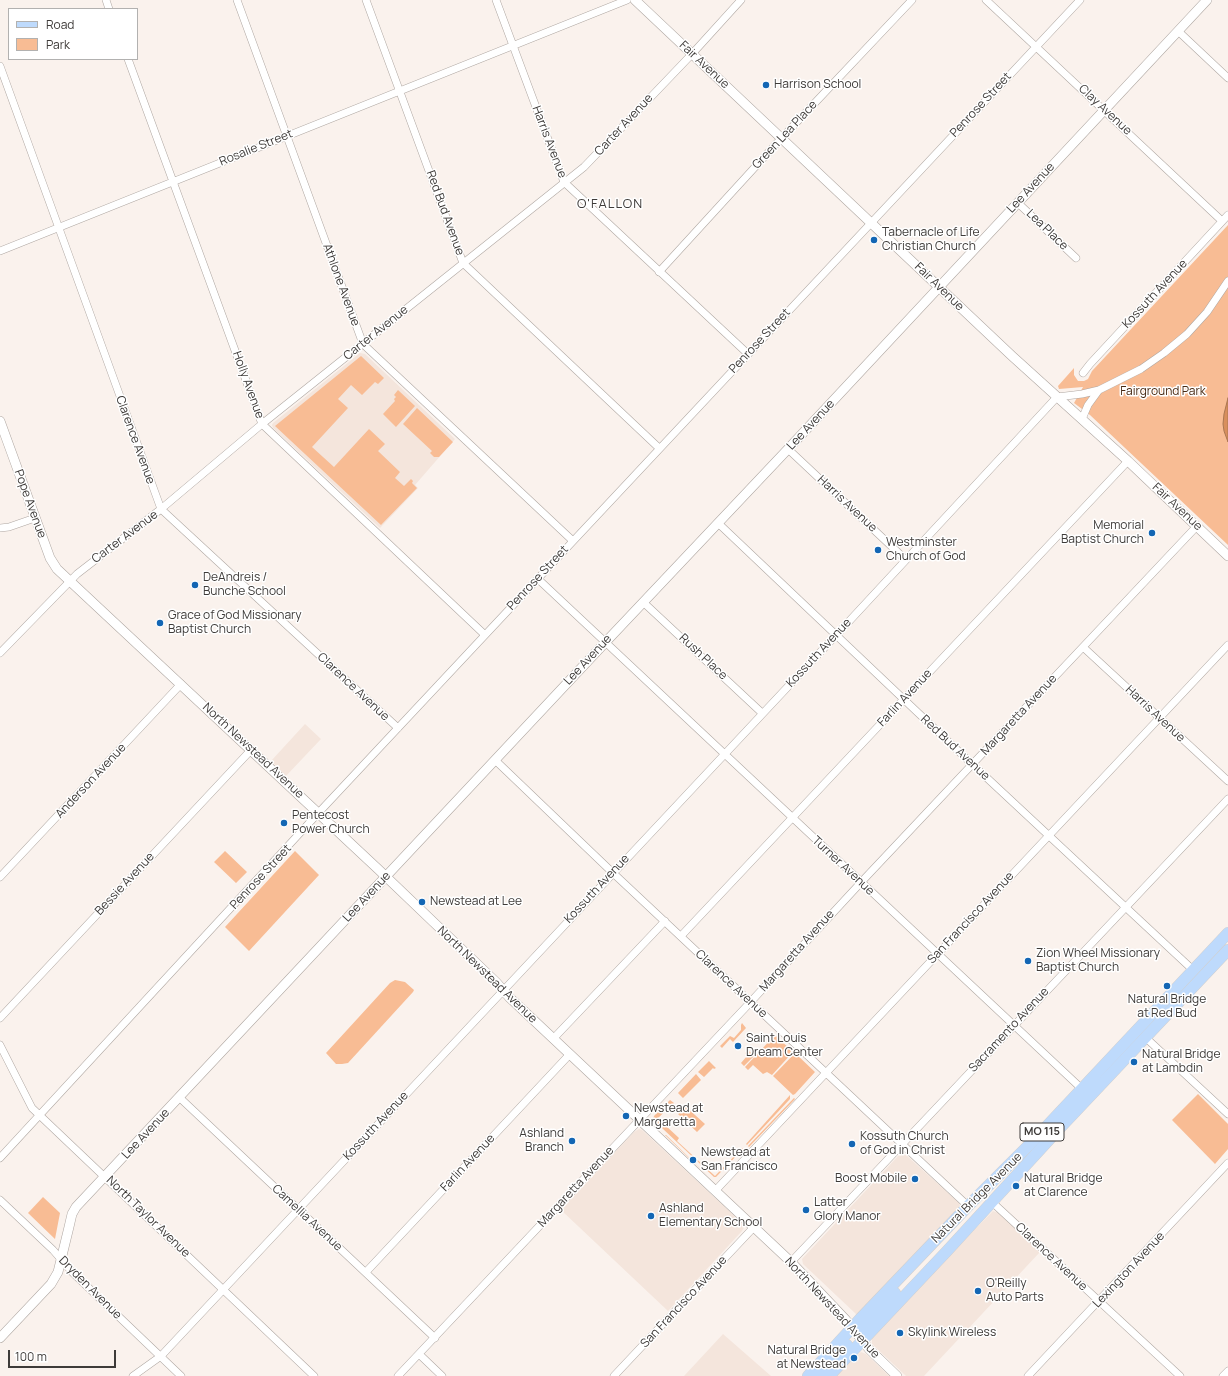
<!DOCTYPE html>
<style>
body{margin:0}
#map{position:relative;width:1228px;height:1376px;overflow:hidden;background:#faf2ed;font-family:Manrope,sans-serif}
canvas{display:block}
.legend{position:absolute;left:8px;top:8px;width:130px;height:52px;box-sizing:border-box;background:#fff;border:1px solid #b2b1b0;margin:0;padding:5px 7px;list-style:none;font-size:12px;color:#3e3b39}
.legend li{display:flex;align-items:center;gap:8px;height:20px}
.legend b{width:20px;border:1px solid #b2b1b0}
.scale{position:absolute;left:8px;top:1350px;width:108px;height:18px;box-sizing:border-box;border:2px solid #3e3b39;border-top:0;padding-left:5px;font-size:12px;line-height:14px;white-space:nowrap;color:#3e3b39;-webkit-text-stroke:3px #fff;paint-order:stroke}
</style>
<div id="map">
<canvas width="1228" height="1376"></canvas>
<ul class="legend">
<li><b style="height:5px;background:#bedafc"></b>Road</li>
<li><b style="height:11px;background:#f8bc94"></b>Park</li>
</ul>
<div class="scale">100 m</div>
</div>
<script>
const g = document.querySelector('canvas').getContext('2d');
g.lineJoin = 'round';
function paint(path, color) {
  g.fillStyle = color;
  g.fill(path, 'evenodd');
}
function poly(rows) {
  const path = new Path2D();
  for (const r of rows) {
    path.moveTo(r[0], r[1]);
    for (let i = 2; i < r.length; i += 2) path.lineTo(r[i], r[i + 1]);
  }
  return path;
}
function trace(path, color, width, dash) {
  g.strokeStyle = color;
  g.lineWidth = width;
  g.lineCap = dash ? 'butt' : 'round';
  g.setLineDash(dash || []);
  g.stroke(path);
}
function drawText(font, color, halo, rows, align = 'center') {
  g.font = font + ' Manrope,sans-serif';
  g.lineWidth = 3;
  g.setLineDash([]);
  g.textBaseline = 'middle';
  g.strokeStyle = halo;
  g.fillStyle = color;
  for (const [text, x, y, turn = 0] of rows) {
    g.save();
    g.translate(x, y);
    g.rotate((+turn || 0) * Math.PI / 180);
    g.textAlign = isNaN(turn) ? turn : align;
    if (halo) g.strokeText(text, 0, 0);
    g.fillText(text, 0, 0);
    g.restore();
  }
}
paint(poly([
 [360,353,365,354,455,439,415,485,418,488,380,528,273,428,272,425,273,423],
 [305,724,321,739,286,776,271,761],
 [639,1129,642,1130,742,1223,744,1227,742,1231,668,1311,561,1210,634,1132],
 [900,1154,902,1154,906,1155,959,1203,960,1206,858,1315,856,1314,803,1264,802,1259],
 [993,1211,999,1213,1040,1252,924,1376,906,1376,872,1344,872,1338,926,1279],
 [723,1334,771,1376,684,1376],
 [861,1352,866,1354,889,1376,836,1376]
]), '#f4e5dc');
paint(poly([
 [1228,225,1228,545,1090,415,1074,403,1083,387,1059,389,1058,386,1074,368,1074,375,1078,381,1084,381,1088,379,1092,371],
 [361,356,384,378,378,384,375,382,362,395,351,385,338,399,348,408,312,447,334,467,369,429,385,444,378,451,400,472,395,478,404,486,411,479,413,481,412,483,417,488,381,525,275,426],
 [398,390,415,406,396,427,383,414,395,401,394,399,396,397,394,395],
 [417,408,453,442,439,457,434,457,430,453,432,451,403,424],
 [225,851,247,872,236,883,214,862],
 [295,851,319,875,249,951,225,927],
 [395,980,405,982,414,990,413,992,348,1063,342,1064,336,1064,326,1053,390,983],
 [742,1023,746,1028,733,1042,730,1039,722,1048,720,1046,730,1036,734,1038,741,1030,741,1025],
 [775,1035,793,1052,772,1075,767,1072,763,1074,753,1065,748,1070,745,1067],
 [748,1050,754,1056,744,1066,741,1063,747,1056,745,1053],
 [795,1053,815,1072,795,1094,793,1095,773,1076],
 [709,1061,716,1068,714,1069,713,1068,704,1077,698,1072],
 [696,1074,701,1080,683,1098,678,1093],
 [1198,1094,1228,1124,1228,1149,1215,1164,1172,1120],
 [790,1095,790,1099,747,1145,746,1144],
 [794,1098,795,1099,749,1147,748,1146],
 [670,1100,674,1103,658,1118,663,1123,660,1126,653,1120,654,1116],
 [685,1106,705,1124,697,1132,678,1114],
 [665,1125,679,1138,677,1141,715,1176,742,1148,743,1149,716,1177,714,1177,662,1128],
 [665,1135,666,1135,711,1179,710,1178],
 [43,1197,60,1213,55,1239,28,1213]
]), '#f8bc94');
const water = poly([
 [1228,398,1228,442,1224,431,1223,424,1224,414,1228,398]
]);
paint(water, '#d88f5d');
trace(water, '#aa7652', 1);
const minor = poly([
 [106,0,109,9],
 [237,0,363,344,573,541],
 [366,0,463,263,659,448],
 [496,0,564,182,748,354],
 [986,0,1222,221],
 [1178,31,1228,78],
 [128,59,262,424,485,635],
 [0,66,161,509,398,728],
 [1018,203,1076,258],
 [0,251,627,0],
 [659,272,777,143,912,0],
 [1083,373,1090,364,1228,215],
 [1082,419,1088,405,1099,390],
 [788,449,905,559],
 [718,523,972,764,1193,970],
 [0,528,9,527,35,518],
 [538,579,1082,1089],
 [643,602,762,713],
 [1083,647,1228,781],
 [0,653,77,574,161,509,262,424,584,167,692,54,741,0],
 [495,760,613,873,968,1206],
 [0,877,181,684],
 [681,936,1128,461],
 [0,1018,251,750],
 [1145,1037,1228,1114],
 [553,1039,665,921],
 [0,1045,32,1108,314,1376],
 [180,1098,435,1338],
 [0,1158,323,808,1080,0],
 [715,1191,1228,645],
 [0,1200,53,1250,72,1272,181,1376],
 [992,1202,1180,1376],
 [791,1262,1228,799],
 [366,1272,570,1054],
 [419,1354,442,1376],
 [133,1376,161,1356,841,630,1057,397,1082,394,1099,390,1141,369,1164,353,1187,334,1207,312,1228,281],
 [398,1376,745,1008,866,877,1197,526],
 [614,1376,754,1227],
 [1028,1376,1228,1163],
 [1223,1376,1228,1371]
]);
const tertiary = poly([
 [635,0,1012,356,1128,461,1228,556],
 [0,421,50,558,57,569,379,870,496,982,509,997,791,1262,846,1320,869,1349,897,1376],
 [0,1338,51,1284,58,1272,69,1227,72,1214,76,1207,600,648,788,449,1207,0]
]);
const primary = poly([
 [864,1330,895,1293],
 [808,1376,860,1319,968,1206,1030,1144,1228,933],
 [820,1376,847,1345],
 [829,1376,947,1251,1058,1130,1228,950]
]);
trace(minor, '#afa7a2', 8);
trace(tertiary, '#afa7a2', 10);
trace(primary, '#d1d0cf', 12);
trace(minor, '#fff', 7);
trace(tertiary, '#fff', 9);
trace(primary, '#bedafc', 11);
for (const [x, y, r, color] of [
 [766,85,4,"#1366b4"],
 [874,240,4,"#1366b4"],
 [1152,533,4,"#1366b4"],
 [878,550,4,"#1366b4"],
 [195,585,4,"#1366b4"],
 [160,623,4,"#1366b4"],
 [284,823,4,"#1366b4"],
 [422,902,4,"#1366b4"],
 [1028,961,4,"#1366b4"],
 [1167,986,4,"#1366b4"],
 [738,1046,4,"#1366b4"],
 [1134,1062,4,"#1366b4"],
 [626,1116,4,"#1366b4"],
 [572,1141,4,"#1366b4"],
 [852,1144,4,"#1366b4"],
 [693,1160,4,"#1366b4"],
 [915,1179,4,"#1366b4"],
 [1016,1186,4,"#1366b4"],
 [806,1210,4,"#1366b4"],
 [651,1216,4,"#1366b4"],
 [978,1291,4,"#1366b4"],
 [900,1333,4,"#1366b4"],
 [854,1358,4,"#1366b4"]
]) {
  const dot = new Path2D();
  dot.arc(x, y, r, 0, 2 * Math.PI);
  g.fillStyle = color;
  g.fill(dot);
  trace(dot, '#fff', 1.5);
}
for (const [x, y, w] of [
 [1042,1132,44]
]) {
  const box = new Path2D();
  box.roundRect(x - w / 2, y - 9, w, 18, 3);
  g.fillStyle = '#fff';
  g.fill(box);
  trace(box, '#3e3b39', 1);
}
drawText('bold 11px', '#3e3b39', null, [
 ["MO 115",1042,1132]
]);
drawText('12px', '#3e3b39', '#fff', [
 ["Fair Avenue",704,65,43],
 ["Penrose Street",981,105,-47],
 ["Clay Avenue",1105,110,43],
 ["Carter Avenue",624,125,-47],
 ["Green Lea Place",785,135,-47],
 ["Harris Avenue",549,142,69],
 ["Rosalie Street",256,148,-22],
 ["Lee Avenue",1031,188,-47],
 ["Red Bud Avenue",445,213,70],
 ["Lea Place",1047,230,44],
 ["Athlone Avenue",341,285,70],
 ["Fair Avenue",939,287,44],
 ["Kossuth Avenue",1155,294,-47],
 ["Carter Avenue",376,333,-39],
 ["Penrose Street",760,341,-47],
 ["Holly Avenue",248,385,70],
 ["Lee Avenue",811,425,-47],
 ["Clarence Avenue",135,440,70],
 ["Pope Avenue",30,504,70],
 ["Harris Avenue",847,504,43],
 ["Fair Avenue",1177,507,43],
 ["Carter Avenue",125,537,-37],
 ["Penrose Street",538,578,-47],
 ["Kossuth Avenue",819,653,-47],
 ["Rush Place",703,657,43],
 ["Lee Avenue",588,660,-47],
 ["Clarence Avenue",353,687,43],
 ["Farlin Avenue",905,698,-47],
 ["Harris Avenue",1155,714,43],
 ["Margaretta Avenue",1019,715,-47],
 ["Red Bud Avenue",955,748,43],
 ["North Newstead Avenue",253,751,43],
 ["Anderson Avenue",91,781,-47],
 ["Turner Avenue",843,866,43],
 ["Penrose Street",261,877,-47],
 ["Bessie Avenue",125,884,-47],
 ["Kossuth Avenue",597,889,-47],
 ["Lee Avenue",367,897,-47],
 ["San Francisco Avenue",971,918,-47],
 ["Margaretta Avenue",797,951,-48],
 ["North Newstead Avenue",487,975,44],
 ["Clarence Avenue",731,984,43],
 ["Sacramento Avenue",1009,1030,-47],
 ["Kossuth Avenue",376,1126,-47],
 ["Lee Avenue",146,1134,-47],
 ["Farlin Avenue",468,1163,-47],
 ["Margaretta Avenue",576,1187,-47],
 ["Natural Bridge Avenue",977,1198,-45],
 ["North Taylor Avenue",148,1217,44],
 ["Camellia Avenue",307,1218,43],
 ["Clarence Avenue",1051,1257,43],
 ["Lexington Avenue",1129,1270,-47],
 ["Dryden Avenue",90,1288,45],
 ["San Francisco Avenue",684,1302,-47],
 ["North Newstead Avenue",832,1308,47]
]);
drawText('12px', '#3e3b39', '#fff', [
 ["Harrison School",774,85],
 ["Tabernacle of Life",882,233],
 ["Christian Church",882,247],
 ["Memorial",1144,526,"right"],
 ["Baptist Church",1144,540,"right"],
 ["Westminster",886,543],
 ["Church of God",886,557],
 ["DeAndreis /",203,578],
 ["Bunche School",203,592],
 ["Grace of God Missionary",168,616],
 ["Baptist Church",168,630],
 ["Pentecost",292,816],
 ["Power Church",292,830],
 ["Newstead at Lee",430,902],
 ["Zion Wheel Missionary",1036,954],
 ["Baptist Church",1036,968],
 ["Natural Bridge",1167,1000,"center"],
 ["at Red Bud",1167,1014,"center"],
 ["Saint Louis",746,1039],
 ["Dream Center",746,1053],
 ["Natural Bridge",1142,1055],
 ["at Lambdin",1142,1069],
 ["Newstead at",634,1109],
 ["Margaretta",634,1123],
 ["Ashland",564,1134,"right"],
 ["Branch",564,1148,"right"],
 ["Kossuth Church",860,1137],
 ["of God in Christ",860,1151],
 ["Newstead at",701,1153],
 ["San Francisco",701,1167],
 ["Boost Mobile",907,1179,"right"],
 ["Natural Bridge",1024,1179],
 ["at Clarence",1024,1193],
 ["Latter",814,1203],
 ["Glory Manor",814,1217],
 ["Ashland",659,1209],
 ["Elementary School",659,1223],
 ["O'Reilly",986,1284],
 ["Auto Parts",986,1298],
 ["Skylink Wireless",908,1333],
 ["Natural Bridge",846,1351,"right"],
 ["at Newstead",846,1365,"right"]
], 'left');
drawText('12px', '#472913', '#fff', [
 ["Fairground Park",1163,392]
]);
g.letterSpacing = '1px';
drawText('13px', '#3e3b39', '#fff', [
 ["O'FALLON",610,204]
]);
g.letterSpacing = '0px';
</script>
